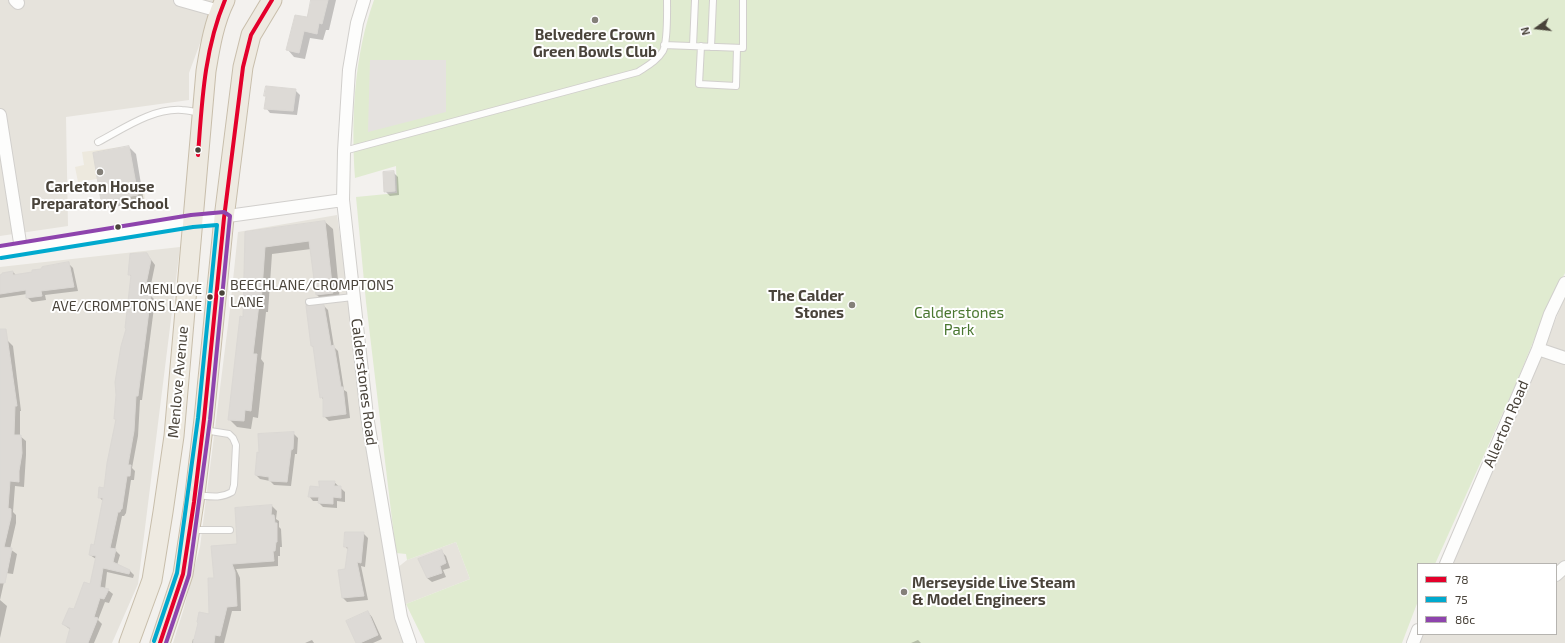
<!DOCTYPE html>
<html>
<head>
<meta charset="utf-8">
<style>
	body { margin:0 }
	#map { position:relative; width:1565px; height:643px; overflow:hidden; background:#f3f1ee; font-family:"Exo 2",sans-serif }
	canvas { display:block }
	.legend { position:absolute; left:1417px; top:563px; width:140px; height:72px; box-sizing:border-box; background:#fff; border:1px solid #b6b4b0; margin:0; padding:5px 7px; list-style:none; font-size:12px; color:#49433a }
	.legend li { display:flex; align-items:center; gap:8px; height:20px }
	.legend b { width:20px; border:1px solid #b6b4b0 }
	.north { position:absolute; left:1517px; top:8px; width:40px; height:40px; -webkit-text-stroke:3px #fff; paint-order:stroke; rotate:255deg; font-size:11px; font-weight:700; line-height:16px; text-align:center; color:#49433a }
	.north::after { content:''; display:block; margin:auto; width:14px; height:18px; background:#49433a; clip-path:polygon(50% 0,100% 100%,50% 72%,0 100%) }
</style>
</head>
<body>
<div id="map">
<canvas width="1565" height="643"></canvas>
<ul class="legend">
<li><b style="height:5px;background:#e4002b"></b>78</li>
<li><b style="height:5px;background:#00a9ce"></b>75</li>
<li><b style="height:5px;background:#8e44ad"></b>86c</li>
</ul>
<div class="north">N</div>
</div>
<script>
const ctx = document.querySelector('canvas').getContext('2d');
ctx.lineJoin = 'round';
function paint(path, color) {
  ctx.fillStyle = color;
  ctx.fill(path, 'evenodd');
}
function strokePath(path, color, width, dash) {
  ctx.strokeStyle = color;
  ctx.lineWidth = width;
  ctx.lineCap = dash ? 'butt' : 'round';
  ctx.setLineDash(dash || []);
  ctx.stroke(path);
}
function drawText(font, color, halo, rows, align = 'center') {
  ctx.font = font + ' "Exo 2",sans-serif';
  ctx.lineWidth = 4;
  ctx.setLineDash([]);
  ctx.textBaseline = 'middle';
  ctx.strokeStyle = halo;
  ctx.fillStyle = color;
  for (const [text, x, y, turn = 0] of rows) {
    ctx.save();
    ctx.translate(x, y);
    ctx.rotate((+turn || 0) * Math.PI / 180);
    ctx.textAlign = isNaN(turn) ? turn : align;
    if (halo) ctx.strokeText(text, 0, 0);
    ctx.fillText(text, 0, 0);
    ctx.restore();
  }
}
const residential = new Path2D(`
	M 0,0 L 216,0 L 189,73 L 189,100 L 66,117 L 68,226 L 0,236 Z
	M 337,215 L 383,539 L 399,632 L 403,643 L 173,643 L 184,608 L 200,547 L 230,309 L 238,232 Z
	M 180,247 L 138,584 L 112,643 L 0,643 L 0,267 Z
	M 1565,297 L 1565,643 L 1419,643 L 1423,634 L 1556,634 L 1556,564 L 1453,564 Z
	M 456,542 L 470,579 L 406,604 L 397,568 L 407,560 Z`);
const education = new Path2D(`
	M 121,147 L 127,190 L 144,188 L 145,200 L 123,204 L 120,194 L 103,178 L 78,182 L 75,167 L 84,165 L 82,152 Z`);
const green = new Path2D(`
	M 374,0 L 1565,0 L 1565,273 L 1545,313 L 1515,386 L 1435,564 L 1418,564 L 1418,601 L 1402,643 L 425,643 L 406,604 L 470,579 L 456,542 L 407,560 L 406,554 L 396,553 L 366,302 L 356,197 L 397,193 L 396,166 L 355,178 C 351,118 354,56 374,0 Z`);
const parking = new Path2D(`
	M 370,60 L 446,60 L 446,112 L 368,132 Z`);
const shadow = new Path2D(`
	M 312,0 L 336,0 L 329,30 L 326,30 L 323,40 L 310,38 L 305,59 L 294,57 L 288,50 L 307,18 Z
	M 295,90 L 300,95 L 297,115 L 270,113 L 266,108 L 267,97 L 265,95 Z
	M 129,147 L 136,154 L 144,202 L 108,208 L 101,201 Z
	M 393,172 L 398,177 L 399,195 L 390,196 L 385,191 Z
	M 325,222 L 333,229 L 340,301 L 325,303 L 317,295 L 311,249 L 272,254 L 268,312 L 266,312 L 261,359 L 264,363 L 258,418 L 253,417 L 251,429 L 237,427 L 229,419 L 244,318 L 246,233 Z
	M 147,254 L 155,265 L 149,294 L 155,300 L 142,400 L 140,400 L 138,436 L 132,468 L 135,471 L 134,480 L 131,480 L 126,513 L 124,516 L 122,516 L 115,550 L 120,555 L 117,565 L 130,571 L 134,575 L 133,578 L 107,572 L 105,589 L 108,590 L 113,594 L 109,603 L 105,602 L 98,620 L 102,624 L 94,643 L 67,643 L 71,630 L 63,624 L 75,611 L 91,585 L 96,559 L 90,555 L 94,546 L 103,501 L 99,497 L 105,489 L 116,419 L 132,277 L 129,274 Z
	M 69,264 L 73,268 L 78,291 L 45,295 L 46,300 L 32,302 L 27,297 L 27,294 L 0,298 L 0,275 L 13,272 L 16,275 L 33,273 Z
	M 324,306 L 328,310 L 334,347 L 338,351 L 344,390 L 347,392 L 350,418 L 329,421 L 324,416 L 324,400 L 321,397 L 315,348 L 312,346 Z
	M 7,340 L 13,346 L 21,411 L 20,411 L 20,436 L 26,441 L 26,455 L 24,487 L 15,486 L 13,512 L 16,515 L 16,523 L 10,549 L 17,554 L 13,574 L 6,573 L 0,600 L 7,606 L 0,638 L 0,341 Z
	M 293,433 L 298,438 L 297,454 L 295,454 L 291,486 L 274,485 L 270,481 L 260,479 L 256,475 L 260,454 Z
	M 334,482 L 345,492 L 345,502 L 337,501 L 337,508 L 323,507 L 319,503 L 319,501 L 313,501 L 309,496 L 320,488 Z
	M 272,506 L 277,511 L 276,519 L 279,521 L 279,527 L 281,529 L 282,547 L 280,547 L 280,556 L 278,556 L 278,566 L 236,569 L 240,578 L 241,611 L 232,611 L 224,643 L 192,643 L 193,639 L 195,640 L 210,616 L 215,579 L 238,545 Z
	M 363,533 L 368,538 L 365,567 L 361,566 L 368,600 L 347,602 L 343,598 L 348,550 L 345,546 Z
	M 441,551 L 446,556 L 450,568 L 443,570 L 446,577 L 432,582 L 427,578 Z
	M 368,612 L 372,617 L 382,639 L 373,643 L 357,643 Z
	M 312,640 L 314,643 L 305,643 Z
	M 918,640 L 921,643 L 911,643 Z`);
const building = new Path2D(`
	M 311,0 L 328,0 L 322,24 L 319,23 L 317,34 L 304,31 L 299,53 L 286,50 L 295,15 L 307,17 Z
	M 266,86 L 296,89 L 293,111 L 264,109 L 266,96 L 264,96 Z
	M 129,146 L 138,195 L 101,201 L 93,153 Z
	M 394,171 L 395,191 L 384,192 L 383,172 Z
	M 325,221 L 333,293 L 316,295 L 309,241 L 265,247 L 261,304 L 259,304 L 253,354 L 257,354 L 251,411 L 245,410 L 244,421 L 228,420 L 240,316 L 243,317 L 245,232 Z
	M 147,253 L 151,260 L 144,294 L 151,295 L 138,396 L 136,396 L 134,431 L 128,465 L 131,465 L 130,476 L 127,476 L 122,509 L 121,509 L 120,512 L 118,512 L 110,548 L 116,549 L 113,562 L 130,570 L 129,574 L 103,568 L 100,587 L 109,589 L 104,599 L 100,598 L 94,617 L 98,618 L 88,643 L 66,643 L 70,628 L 62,624 L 69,608 L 74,609 L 84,582 L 90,584 L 96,556 L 89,555 L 91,544 L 94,545 L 103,498 L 98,498 L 99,487 L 104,488 L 107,463 L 116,419 L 114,419 L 116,395 L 115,382 L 121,346 L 126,329 L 125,328 L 131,275 L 128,275 L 130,254 Z
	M 69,262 L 74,287 L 41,291 L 42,296 L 26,298 L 26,290 L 0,294 L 0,275 L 2,274 L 2,273 L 13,271 L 13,275 L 32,272 L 32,270 L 41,269 L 42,267 Z
	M 324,305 L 331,346 L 334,345 L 341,387 L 343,387 L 346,414 L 323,417 L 323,397 L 320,398 L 313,346 L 311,346 L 306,306 Z
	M 0,329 L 6,329 L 17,406 L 15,406 L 14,435 L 21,435 L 22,453 L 19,471 L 19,482 L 10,481 L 8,508 L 11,509 L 11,517 L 4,547 L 12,548 L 5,583 L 0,583 Z
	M 294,432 L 293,449 L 291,450 L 287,482 L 269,481 L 269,477 L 255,475 L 257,452 L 259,453 L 258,434 Z
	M 319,481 L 335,481 L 334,486 L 341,486 L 341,498 L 333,497 L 333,504 L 318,503 L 319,497 L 308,497 L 310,486 L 319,487 Z
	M 272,505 L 271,515 L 274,515 L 275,523 L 277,523 L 277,542 L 276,542 L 275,551 L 273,551 L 274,561 L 232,564 L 235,572 L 237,606 L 227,607 L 220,636 L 215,635 L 214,643 L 193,643 L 198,623 L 197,622 L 199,612 L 209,614 L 208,578 L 214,578 L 211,546 L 237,544 L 235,508 Z
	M 345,532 L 364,532 L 361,563 L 357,562 L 364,596 L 342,598 L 338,570 L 345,569 L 348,547 L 344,547 Z
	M 442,550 L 446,563 L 440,566 L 442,573 L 427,578 L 418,559 Z
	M 368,611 L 378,635 L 360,643 L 356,643 L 346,621 Z`);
const service = new Path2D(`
	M 664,45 L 743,48 L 743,0
	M 693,46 L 695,0
	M 701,46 L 699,84 L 736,86 L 737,48
	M 711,47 L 713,0
	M 98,142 C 123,129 152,108 182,110 C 188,110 194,112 200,113
	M 344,151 L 638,72 C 647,66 657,61 663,51 C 668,41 667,12 667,0
	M 309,302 L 353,297
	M 196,495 C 209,496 220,499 232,492 L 234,485 L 236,445 L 233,438 L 229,434 L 204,430
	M 191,530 L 230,530`);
const minor = new Path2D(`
	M 15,0 L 18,3
	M 180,0 L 219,11
	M 364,0 L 357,23 L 349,70 L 344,151 L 343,200 L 367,416 L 401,617 L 410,643
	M 0,115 L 21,249
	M 0,252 L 192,221 L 343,200
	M 1538,349 L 1565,358
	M 1446,564 L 1538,349 L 1550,314 L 1565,283
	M 1556,575 L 1565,567
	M 1413,643 L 1418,630`);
const trunk = new Path2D(`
	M 129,643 L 152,580 L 163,512 L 174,436 L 206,71 C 210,47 214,22 225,0
	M 160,643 L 183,574 L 194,502 L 204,419 L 224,218 L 243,67 L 251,35 L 272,0`);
const bus1 = new Path2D(`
	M 198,155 C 202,102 204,50 225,0
	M 160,643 L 183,574 L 194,502 L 204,419 L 224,218 L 243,67 L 251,35 L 272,0`);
const bus2 = new Path2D(`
	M 1,258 L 193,227 L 217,225 L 198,418 L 177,573 L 154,641`);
const bus3 = new Path2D(`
	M 0,246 L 191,215 L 224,212 L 230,216 L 210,420 L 189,575 L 166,643`);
const markers = [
	[595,20,4,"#848079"],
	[198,150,3.5,"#49433a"],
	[100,172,4,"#848079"],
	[118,227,3.5,"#49433a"],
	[222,293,3.5,"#49433a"],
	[210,297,3.5,"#49433a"],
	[852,305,4,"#848079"],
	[904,592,4,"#848079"]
];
const busNames = [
	["BEECHLANE/CROMPTONS",230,285],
	["LANE",230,302],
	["MENLOVE",202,289,"right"],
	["AVE/CROMPTONS LANE",202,306,"right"]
];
const poiNames = [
	["Belvedere Crown",595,35],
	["Green Bowls Club",595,52],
	["Carleton House",100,187],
	["Preparatory School",100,204],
	["The Calder",844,296,"right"],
	["Stones",844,313,"right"],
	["Merseyside Live Steam",912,583,"left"],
	["& Model Engineers",912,600,"left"]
];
const parkNames = [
	["Calderstones",959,313],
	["Park",959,330]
];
const streetNames = [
	["Menlove Avenue",178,382,-85],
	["Calderstones Road",364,382,83],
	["Allerton Road",1506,424,-67]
];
paint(residential, '#e6e3dc');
paint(education, '#ede9de');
paint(green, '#e0ebd0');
paint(parking, '#e5e2df');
paint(shadow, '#0003');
paint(building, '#dddad6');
strokePath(building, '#dbd8d4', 1);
strokePath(service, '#d1cfcc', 8);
strokePath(minor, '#d1cfcc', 14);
strokePath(trunk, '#c8beab', 21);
strokePath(service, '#fdfdfc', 6);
strokePath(minor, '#fdfdfc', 12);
strokePath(trunk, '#eeeae1', 19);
strokePath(bus1, '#e4002b', 4);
strokePath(bus2, '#00a9ce', 4);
strokePath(bus3, '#8e44ad', 4);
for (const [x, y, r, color] of markers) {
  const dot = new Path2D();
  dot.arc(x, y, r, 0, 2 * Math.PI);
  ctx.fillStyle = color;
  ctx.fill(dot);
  strokePath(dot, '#fff', 1.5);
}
drawText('14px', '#49433a', '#fff', busNames, 'left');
drawText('bold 15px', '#49433a', '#fff', poiNames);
drawText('15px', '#4a7730', '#fff', parkNames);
drawText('15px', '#49433a', '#fff', streetNames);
</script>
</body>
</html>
